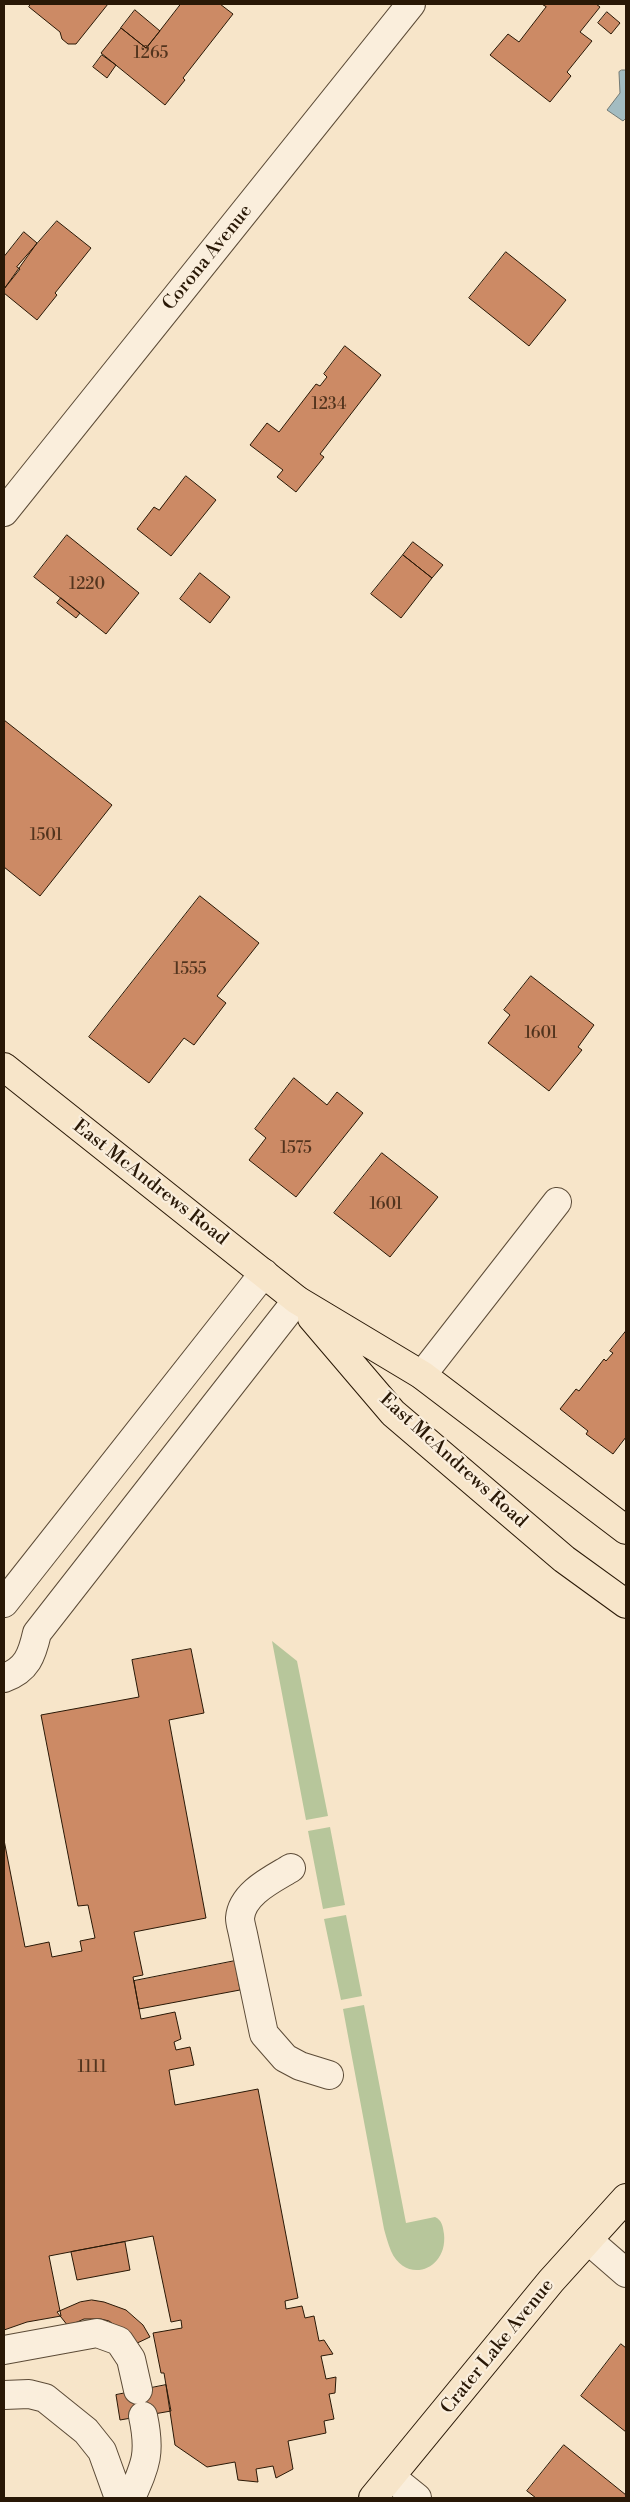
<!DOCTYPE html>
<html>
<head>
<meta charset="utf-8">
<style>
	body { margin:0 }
	#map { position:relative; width:630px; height:2502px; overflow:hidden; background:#f7e5c9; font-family:"Libre Bodoni",serif }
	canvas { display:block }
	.frame { position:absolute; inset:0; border:5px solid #291806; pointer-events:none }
</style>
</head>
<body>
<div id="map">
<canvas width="630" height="2502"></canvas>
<div class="frame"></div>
</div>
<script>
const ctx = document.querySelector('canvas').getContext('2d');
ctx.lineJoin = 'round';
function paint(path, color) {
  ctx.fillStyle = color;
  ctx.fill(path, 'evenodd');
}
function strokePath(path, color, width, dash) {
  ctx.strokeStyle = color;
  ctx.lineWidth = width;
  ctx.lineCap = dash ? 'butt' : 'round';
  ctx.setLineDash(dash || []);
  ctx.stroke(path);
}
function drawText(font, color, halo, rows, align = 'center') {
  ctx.font = font + ' "Libre Bodoni",serif';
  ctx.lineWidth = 4.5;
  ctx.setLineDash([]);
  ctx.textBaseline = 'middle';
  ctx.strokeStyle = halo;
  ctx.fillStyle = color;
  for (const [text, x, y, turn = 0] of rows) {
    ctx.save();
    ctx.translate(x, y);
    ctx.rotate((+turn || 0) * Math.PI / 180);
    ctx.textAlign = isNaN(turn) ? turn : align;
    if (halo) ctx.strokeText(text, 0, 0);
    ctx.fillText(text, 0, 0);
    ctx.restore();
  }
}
const green = new Path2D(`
	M 272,1641 L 297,1661 L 328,1816 L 306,1820 Z
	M 330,1827 L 345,1905 L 323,1909 L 308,1831 Z
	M 346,1915 L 362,1996 L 341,2000 L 324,1919 Z
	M 364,2005 L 406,2223 L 435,2217 C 442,2220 443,2227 444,2234 C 448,2270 406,2285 391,2251 C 388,2244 386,2236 384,2229 L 343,2009 Z`);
const water = new Path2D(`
	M 622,70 L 626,70 L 626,118 L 623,121 L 607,110 L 620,93 L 619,72 Z`);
const building = new Path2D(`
	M 31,4 L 108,4 L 76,44 L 68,44 L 62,39 L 60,32 L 29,7 Z
	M 181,4 L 220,4 L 233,14 L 183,78 L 185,80 L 165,105 L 101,53 L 121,28 L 146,48 Z
	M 542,4 L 596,4 L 600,7 L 580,32 L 592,41 L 567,72 L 571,76 L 550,102 L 490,55 L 508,34 L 519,42 L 546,7 Z
	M 135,10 L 160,31 L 146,48 L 121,28 Z
	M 607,12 L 620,23 L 611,34 L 598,23 Z
	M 102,55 L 116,65 L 107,78 L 93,67 Z
	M 57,221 L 91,248 L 55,293 L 57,295 L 37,320 L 4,293 L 4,289 L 20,269 L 17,267 Z
	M 24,232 L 37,243 L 4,289 L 4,257 Z
	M 506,252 L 566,300 L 529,346 L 469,298 Z
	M 345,346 L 381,375 L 320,454 L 324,457 L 296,492 L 277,477 L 283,470 L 250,445 L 267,423 L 279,432 L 316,384 L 320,386 L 327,377 L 324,374 Z
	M 186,476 L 216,500 L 171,556 L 137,529 L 154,507 L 159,510 Z
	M 67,535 L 139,593 L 106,634 L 34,577 Z
	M 413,542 L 443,565 L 432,578 L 403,555 Z
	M 403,555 L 432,578 L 401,618 L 371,594 Z
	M 200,573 L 230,597 L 210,623 L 180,599 Z
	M 61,598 L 80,613 L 76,618 L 57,603 Z
	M 4,720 L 112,805 L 40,896 L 4,867 Z
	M 200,896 L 259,943 L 217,996 L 226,1003 L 194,1045 L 184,1038 L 149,1083 L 89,1037 Z
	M 531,976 L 594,1025 L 578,1047 L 582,1050 L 549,1091 L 488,1043 L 510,1015 L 504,1010 Z
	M 294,1078 L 327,1105 L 337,1092 L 363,1113 L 296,1197 L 249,1160 L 266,1138 L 255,1129 Z
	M 382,1153 L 438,1197 L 390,1257 L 334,1213 Z
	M 626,1331 L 626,1437 L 613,1454 L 586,1434 L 588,1431 L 560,1409 L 576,1389 L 579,1391 L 604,1359 L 606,1361 L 613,1353 L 610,1351 Z
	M 191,1649 L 204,1713 L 169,1720 L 206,1918 L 134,1932 L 143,1975 L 133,1977 L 141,2019 L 175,2012 L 181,2039 L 174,2042 L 176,2050 L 190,2047 L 194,2065 L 169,2070 L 175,2105 L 258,2089 L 298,2298 L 285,2301 L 286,2309 L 302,2306 L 305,2318 L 314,2316 L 319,2341 L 324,2340 L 333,2354 L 321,2356 L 326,2379 L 336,2377 L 335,2393 L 329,2394 L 334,2419 L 324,2421 L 326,2433 L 288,2441 L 293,2469 L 276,2478 L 273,2466 L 256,2469 L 258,2482 L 238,2480 L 235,2462 L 207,2467 L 175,2445 L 166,2385 L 164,2373 L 161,2373 L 153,2333 L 182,2328 L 181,2320 L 171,2322 L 153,2236 L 49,2256 L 61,2316 L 27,2322 L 4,2330 L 4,1840 L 25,1947 L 49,1942 L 52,1957 L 82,1951 L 80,1941 L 95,1938 L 88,1905 L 78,1906 L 41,1715 L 139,1697 L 132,1660 Z
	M 235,1961 L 240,1990 L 139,2009 L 134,1981 Z
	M 125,2242 L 130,2270 L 77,2280 L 71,2252 Z
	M 92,2300 L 104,2302 L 126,2310 L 143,2325 L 150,2337 L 133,2345 L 123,2331 L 109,2321 L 101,2319 L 84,2319 L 68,2326 L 57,2312 L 80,2302 Z
	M 621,2344 L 626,2348 L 626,2432 L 581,2396 Z
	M 166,2385 L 171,2411 L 120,2420 L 116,2395 Z
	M 564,2445 L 626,2495 L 626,2498 L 536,2498 L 527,2491 Z`);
const minor = new Path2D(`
	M 4,512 L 411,4
	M 422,1375 L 557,1202
	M 4,1603 L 264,1273
	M 4,1678 C 27,1670 32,1655 37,1633 L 297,1300
	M 291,1868 C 273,1879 242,1893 240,1918 C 240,1923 242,1929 243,1934 L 264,2034 L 285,2058 L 300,2066 L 329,2075
	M 588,2240 L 626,2273
	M 4,2350 L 97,2333 L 119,2341 L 131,2359 L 138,2390
	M 4,2395 L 29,2394 L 45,2398 L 86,2431 L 102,2451 L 119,2498
	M 391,2477 L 417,2498
	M 131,2498 C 146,2464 151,2453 143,2416`);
const major = new Path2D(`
	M 4,1067 L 297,1300 L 422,1375 L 626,1530
	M 312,1318 L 393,1413 L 564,1559 L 626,1604
	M 373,2498 L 551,2281 L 626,2198`);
const numberNames = [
	["1265",151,54],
	["1234",329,405],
	["1220",87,585],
	["1501",46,836],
	["1555",190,970],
	["1601",541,1034],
	["1575",296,1149],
	["1601",386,1205],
	["1111",92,2068]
];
const streetNames = [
	["Corona Avenue",208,258,-51],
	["East McAndrews Road",150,1183,38],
	["East McAndrews Road",453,1461,42],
	["Crater Lake Avenue",498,2347,-51]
];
paint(green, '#b7c69b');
paint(water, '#a3bcc1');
strokePath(water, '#727a76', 1);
paint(building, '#cc8a65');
strokePath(building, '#291806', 1);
strokePath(minor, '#5c4b37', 30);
strokePath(major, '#291806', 30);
strokePath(minor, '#faeedc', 28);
strokePath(major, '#f7e5c9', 28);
drawText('16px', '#52341e', null, numberNames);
drawText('19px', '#291806', '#faeedc', streetNames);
</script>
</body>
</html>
